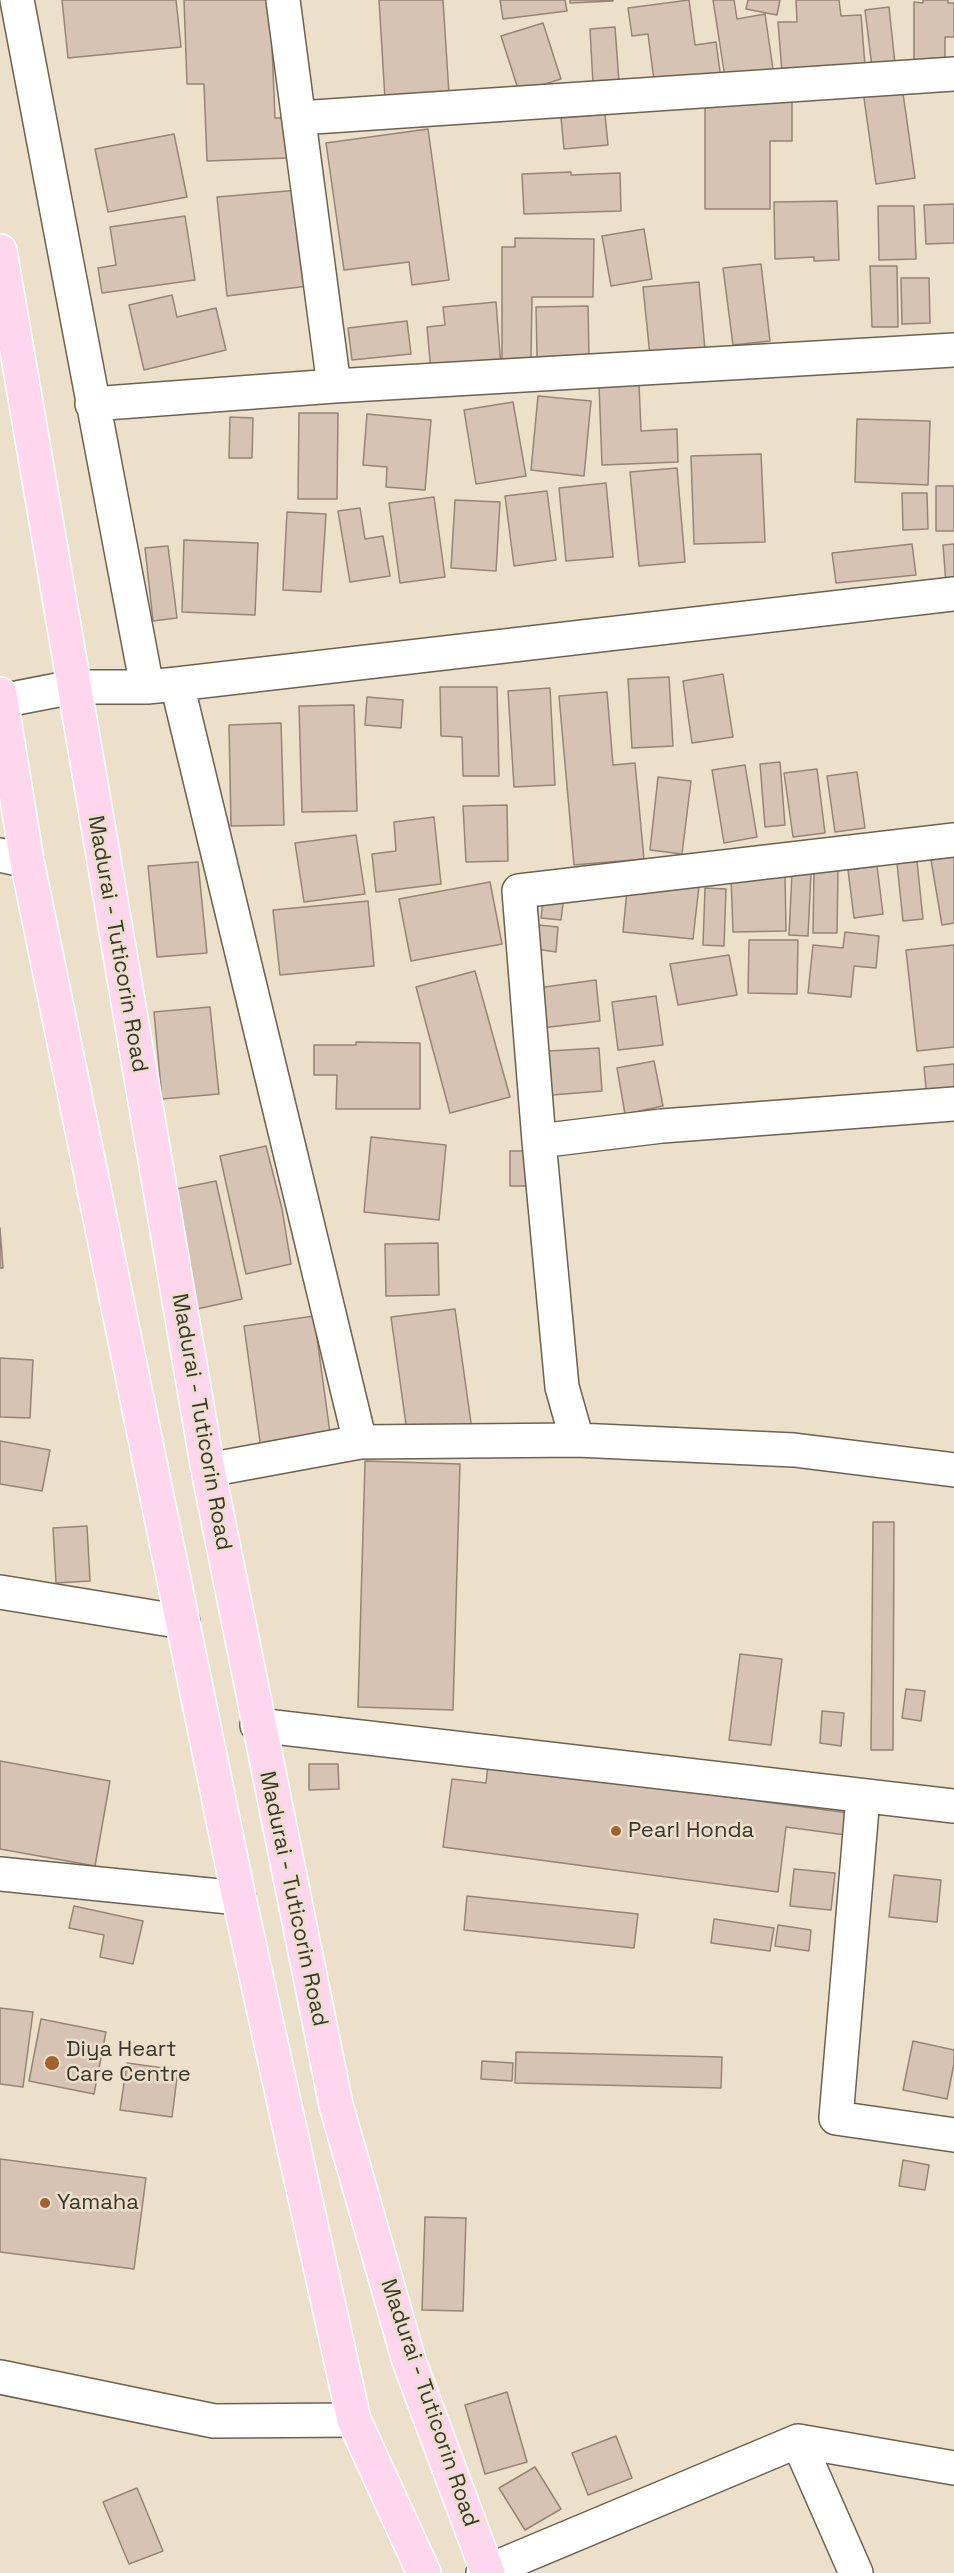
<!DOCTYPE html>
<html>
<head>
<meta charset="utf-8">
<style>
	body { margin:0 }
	canvas { display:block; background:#ece0cb }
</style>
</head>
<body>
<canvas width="954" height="2573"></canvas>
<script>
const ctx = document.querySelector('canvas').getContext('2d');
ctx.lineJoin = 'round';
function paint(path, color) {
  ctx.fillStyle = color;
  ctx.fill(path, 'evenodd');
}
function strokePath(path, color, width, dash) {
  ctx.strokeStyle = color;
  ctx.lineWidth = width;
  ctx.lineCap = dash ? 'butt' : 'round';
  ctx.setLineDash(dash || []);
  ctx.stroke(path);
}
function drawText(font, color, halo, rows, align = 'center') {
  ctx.font = font + ' "Space Grotesk",sans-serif';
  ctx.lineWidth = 5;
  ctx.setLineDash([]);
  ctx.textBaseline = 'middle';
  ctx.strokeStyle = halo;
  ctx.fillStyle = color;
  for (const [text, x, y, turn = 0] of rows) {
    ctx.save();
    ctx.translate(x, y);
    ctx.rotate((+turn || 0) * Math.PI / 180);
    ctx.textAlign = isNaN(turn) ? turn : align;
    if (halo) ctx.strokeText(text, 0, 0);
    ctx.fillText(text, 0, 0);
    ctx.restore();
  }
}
const building = new Path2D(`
	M 62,0 L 176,0 L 181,47 L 68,58 Z
	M 184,0 L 270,0 L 275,118 L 285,118 L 287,158 L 207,161 L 204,84 L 187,84 Z
	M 379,0 L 443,0 L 449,94 L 385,99 Z
	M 500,0 L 565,0 L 567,11 L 503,19 Z
	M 570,0 L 613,0 L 613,1 L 570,3 Z
	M 689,0 L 695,45 L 716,42 L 721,79 L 655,88 L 648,34 L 632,36 L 628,8 Z
	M 713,0 L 734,0 L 737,19 L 765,14 L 774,76 L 726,84 Z
	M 748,0 L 780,0 L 777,15 L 746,9 Z
	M 796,0 L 839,0 L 841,16 L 861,15 L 865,66 L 782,72 L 778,22 L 797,22 Z
	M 923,0 L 948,0 L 948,3 L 954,3 L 954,37 L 945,37 L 945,64 L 914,64 L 914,2 L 923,3 Z
	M 889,7 L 895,64 L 872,67 L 865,10 Z
	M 543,23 L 561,79 L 519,92 L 501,36 Z
	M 615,27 L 619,82 L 593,84 L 590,29 Z
	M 901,79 L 915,178 L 876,184 L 862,84 Z
	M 705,99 L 792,99 L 792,141 L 770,141 L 770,209 L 705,209 Z
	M 605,114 L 608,145 L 564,149 L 561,118 Z
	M 428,129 L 449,280 L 412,285 L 409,262 L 344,270 L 326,143 Z
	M 174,134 L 187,197 L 108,212 L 95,149 Z
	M 571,172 L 571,175 L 620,173 L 621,211 L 524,214 L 522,174 Z
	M 299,190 L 308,286 L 227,296 L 217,197 Z
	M 837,201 L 839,260 L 814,261 L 814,257 L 775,259 L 774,202 Z
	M 954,204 L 954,243 L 926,244 L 924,205 Z
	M 878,206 L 914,206 L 916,259 L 879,260 Z
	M 185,216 L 195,280 L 102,293 L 98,268 L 116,265 L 110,227 Z
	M 644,229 L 652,279 L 611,286 L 602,236 Z
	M 515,238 L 594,239 L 593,297 L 532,297 L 531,358 L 502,359 L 502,247 L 515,247 Z
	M 761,264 L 770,341 L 733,345 L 723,268 Z
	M 870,266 L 897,266 L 898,327 L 872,327 Z
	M 901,278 L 929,278 L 930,323 L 902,324 Z
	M 699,282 L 705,350 L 650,356 L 643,287 Z
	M 172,295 L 177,317 L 216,308 L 226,350 L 144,370 L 129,305 Z
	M 496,302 L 501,367 L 431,372 L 427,327 L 445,325 L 443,307 Z
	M 588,306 L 589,357 L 537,358 L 536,307 Z
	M 407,321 L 411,354 L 352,360 L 348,328 Z
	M 639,384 L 641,431 L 677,429 L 678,462 L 602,465 L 599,385 Z
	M 538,396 L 591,401 L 584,476 L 531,470 Z
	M 513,402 L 526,476 L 476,484 L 464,410 Z
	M 299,413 L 338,413 L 337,499 L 298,499 Z
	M 367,414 L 431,420 L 425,490 L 386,487 L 387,467 L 363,465 Z
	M 230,417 L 253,418 L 252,458 L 229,458 Z
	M 857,419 L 930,421 L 928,485 L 855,482 Z
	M 761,454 L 765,542 L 694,544 L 691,456 Z
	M 677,468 L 685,562 L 639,566 L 630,472 Z
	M 606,483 L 613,557 L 566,561 L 559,488 Z
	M 936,486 L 954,486 L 954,531 L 936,531 Z
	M 547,491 L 556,560 L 514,566 L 505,496 Z
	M 902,493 L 927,493 L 928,529 L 903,530 Z
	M 434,497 L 445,577 L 400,583 L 389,503 Z
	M 455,500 L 500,502 L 496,571 L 451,568 Z
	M 360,508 L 365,539 L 383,536 L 390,576 L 350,582 L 338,511 Z
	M 287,512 L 326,514 L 321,592 L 283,590 Z
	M 184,540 L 258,543 L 255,615 L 182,612 Z
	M 912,544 L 916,575 L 836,583 L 832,553 Z
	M 954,544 L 954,584 L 946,584 L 943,545 Z
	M 168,546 L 177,618 L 153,621 L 145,548 Z
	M 723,674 L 733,737 L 692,743 L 683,681 Z
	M 669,677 L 673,746 L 632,748 L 628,679 Z
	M 440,687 L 497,687 L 499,776 L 463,776 L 462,737 L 441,736 Z
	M 550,688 L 555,785 L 514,787 L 508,691 Z
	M 607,692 L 613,765 L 635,763 L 644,859 L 574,865 L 559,696 Z
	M 367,697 L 403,700 L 401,728 L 365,725 Z
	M 354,705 L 357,811 L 302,812 L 299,706 Z
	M 281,723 L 284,825 L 231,826 L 229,725 Z
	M 780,762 L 785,825 L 765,827 L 760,764 Z
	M 745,765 L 757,837 L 724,843 L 712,770 Z
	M 817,769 L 825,833 L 793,837 L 784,773 Z
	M 857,772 L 865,828 L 835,832 L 827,776 Z
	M 658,777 L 691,781 L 682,854 L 650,850 Z
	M 507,805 L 508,861 L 466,862 L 463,806 Z
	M 434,817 L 441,884 L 376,892 L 372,854 L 396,851 L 394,822 Z
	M 356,835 L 365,894 L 304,902 L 295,843 Z
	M 916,852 L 923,919 L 903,921 L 896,854 Z
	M 954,856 L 954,923 L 942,925 L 931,860 Z
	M 198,862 L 207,953 L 157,957 L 148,866 Z
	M 877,866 L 883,914 L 854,918 L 848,870 Z
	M 814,869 L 838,870 L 837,933 L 813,933 Z
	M 792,873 L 811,873 L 808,936 L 789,935 Z
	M 785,874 L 786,931 L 733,932 L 731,876 Z
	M 628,879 L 699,886 L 693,939 L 623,932 Z
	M 490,882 L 502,944 L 411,961 L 399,899 Z
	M 705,888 L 726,889 L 724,946 L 703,945 Z
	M 544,893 L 564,896 L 561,920 L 541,918 Z
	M 368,901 L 374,966 L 280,975 L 273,910 Z
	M 539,925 L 558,927 L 556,952 L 536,949 Z
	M 845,932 L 879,936 L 876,968 L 854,966 L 851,997 L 808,993 L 813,945 L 843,948 Z
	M 749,940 L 798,940 L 797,994 L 748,993 Z
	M 954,945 L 954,1047 L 917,1051 L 906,950 Z
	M 729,955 L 737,995 L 678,1005 L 670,964 Z
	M 475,971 L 510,1097 L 450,1113 L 416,987 Z
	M 596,980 L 600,1021 L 542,1028 L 537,988 Z
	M 656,996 L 663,1045 L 618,1050 L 612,1002 Z
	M 210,1007 L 219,1094 L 162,1099 L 154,1012 Z
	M 356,1042 L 420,1043 L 420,1109 L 336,1109 L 337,1075 L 314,1075 L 314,1045 L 356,1045 Z
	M 599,1048 L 602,1091 L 552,1095 L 549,1051 Z
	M 654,1061 L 663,1106 L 625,1114 L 617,1068 Z
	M 954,1064 L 954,1096 L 927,1099 L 924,1067 Z
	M 371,1137 L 446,1145 L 439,1220 L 364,1212 Z
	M 266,1146 L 282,1209 L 291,1264 L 246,1274 L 220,1156 Z
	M 510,1151 L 529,1151 L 529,1186 L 510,1186 Z
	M 216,1181 L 242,1299 L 197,1309 L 171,1190 Z
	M 0,1228 L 3,1268 L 0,1268 Z
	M 438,1243 L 439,1295 L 386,1296 L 385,1244 Z
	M 455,1309 L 472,1430 L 408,1439 L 391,1317 Z
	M 314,1316 L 331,1440 L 261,1449 L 244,1326 Z
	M 0,1358 L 33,1360 L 30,1418 L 0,1417 Z
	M 0,1441 L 50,1450 L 42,1491 L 0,1484 Z
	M 365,1461 L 460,1464 L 453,1710 L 358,1707 Z
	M 873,1522 L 894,1522 L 893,1750 L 871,1750 Z
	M 87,1526 L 90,1581 L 56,1583 L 53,1528 Z
	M 740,1654 L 782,1659 L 771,1745 L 729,1740 Z
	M 906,1689 L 925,1691 L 921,1721 L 902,1718 Z
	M 822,1711 L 844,1713 L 841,1746 L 820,1743 Z
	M 0,1761 L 110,1781 L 95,1866 L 0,1849 Z
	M 309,1764 L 338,1764 L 339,1789 L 309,1790 Z
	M 488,1765 L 849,1813 L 846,1835 L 786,1827 L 778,1892 L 443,1847 L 452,1779 L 486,1783 Z
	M 794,1869 L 835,1873 L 831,1910 L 790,1906 Z
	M 894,1875 L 941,1880 L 937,1922 L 889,1917 Z
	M 467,1896 L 638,1914 L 634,1948 L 464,1930 Z
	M 74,1906 L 143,1921 L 133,1964 L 100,1957 L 104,1935 L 69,1928 Z
	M 714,1919 L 774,1928 L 770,1951 L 711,1943 Z
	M 778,1925 L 811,1930 L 809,1951 L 775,1946 Z
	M 0,2008 L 33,2012 L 23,2087 L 0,2084 Z
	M 41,2019 L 106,2032 L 94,2094 L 29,2081 Z
	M 913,2041 L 954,2050 L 954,2064 L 947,2099 L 903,2090 Z
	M 516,2052 L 722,2057 L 721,2088 L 515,2083 Z
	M 482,2061 L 513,2063 L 512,2081 L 481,2079 Z
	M 127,2063 L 178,2070 L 172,2117 L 120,2110 Z
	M 0,2159 L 146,2178 L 134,2269 L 0,2252 Z
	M 903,2160 L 929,2165 L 925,2190 L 899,2186 Z
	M 425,2217 L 466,2218 L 463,2311 L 422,2310 Z
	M 507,2392 L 527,2462 L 485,2474 L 465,2405 Z
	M 616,2436 L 632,2478 L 588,2495 L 572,2453 Z
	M 535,2467 L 561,2509 L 525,2530 L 499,2488 Z
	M 137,2488 L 163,2551 L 129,2564 L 103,2502 Z`);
const minor = new Path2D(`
	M 17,0 L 147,687
	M 283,0 L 334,386
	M 299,118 L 954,74
	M 92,404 L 334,386 L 954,350
	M 177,684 L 360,1442
	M 1,701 L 73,687 L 147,687 L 177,684 L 954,594
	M 0,855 L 27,861
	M 539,1141 L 662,1126 L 954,1104
	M 577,1440 L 562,1387 L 539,1141 L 519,891 L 954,840
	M 208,1470 L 360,1442 L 577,1440 L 794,1450 L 954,1470
	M 0,1592 L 183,1622
	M 257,1725 L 954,1806
	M 863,1796 L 836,2118 L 954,2135
	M 0,1874 L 239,1898
	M 0,2377 L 214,2421 L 354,2420
	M 798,2441 L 856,2573
	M 483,2573 L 798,2441 L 954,2468`);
const major = new Path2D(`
	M 0,251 L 208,1470 L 336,2105 L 409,2361 L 488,2573
	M 0,694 L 27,861 L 239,1898 L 354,2420 L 424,2573`);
const markers = [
	[616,1831,6,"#a3622c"],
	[52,2063,8,"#a3622c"],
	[45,2203,6,"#a3622c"]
];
const streetNames = [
	["Madurai - Tuticorin Road",117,944,80],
	["Madurai - Tuticorin Road",201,1422,80],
	["Madurai - Tuticorin Road",293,1899,78],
	["Madurai - Tuticorin Road",429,2403,71]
];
const poiNames = [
	["Pearl Honda",628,1831],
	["Diya Heart",66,2050],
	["Care Centre",66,2075],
	["Yamaha",57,2203]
];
paint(building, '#d7c3b4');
strokePath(building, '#968476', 1.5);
strokePath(minor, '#6c624f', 36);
strokePath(major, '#fff', 36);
strokePath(minor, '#fff', 33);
strokePath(major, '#fed6ee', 33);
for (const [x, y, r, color] of markers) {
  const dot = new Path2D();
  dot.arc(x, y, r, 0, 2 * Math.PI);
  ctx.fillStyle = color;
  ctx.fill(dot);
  strokePath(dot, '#ece0cb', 2);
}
drawText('22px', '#3a352d', '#ece0cb', streetNames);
drawText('22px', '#3a352d', '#ece0cb', poiNames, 'left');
</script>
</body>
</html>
